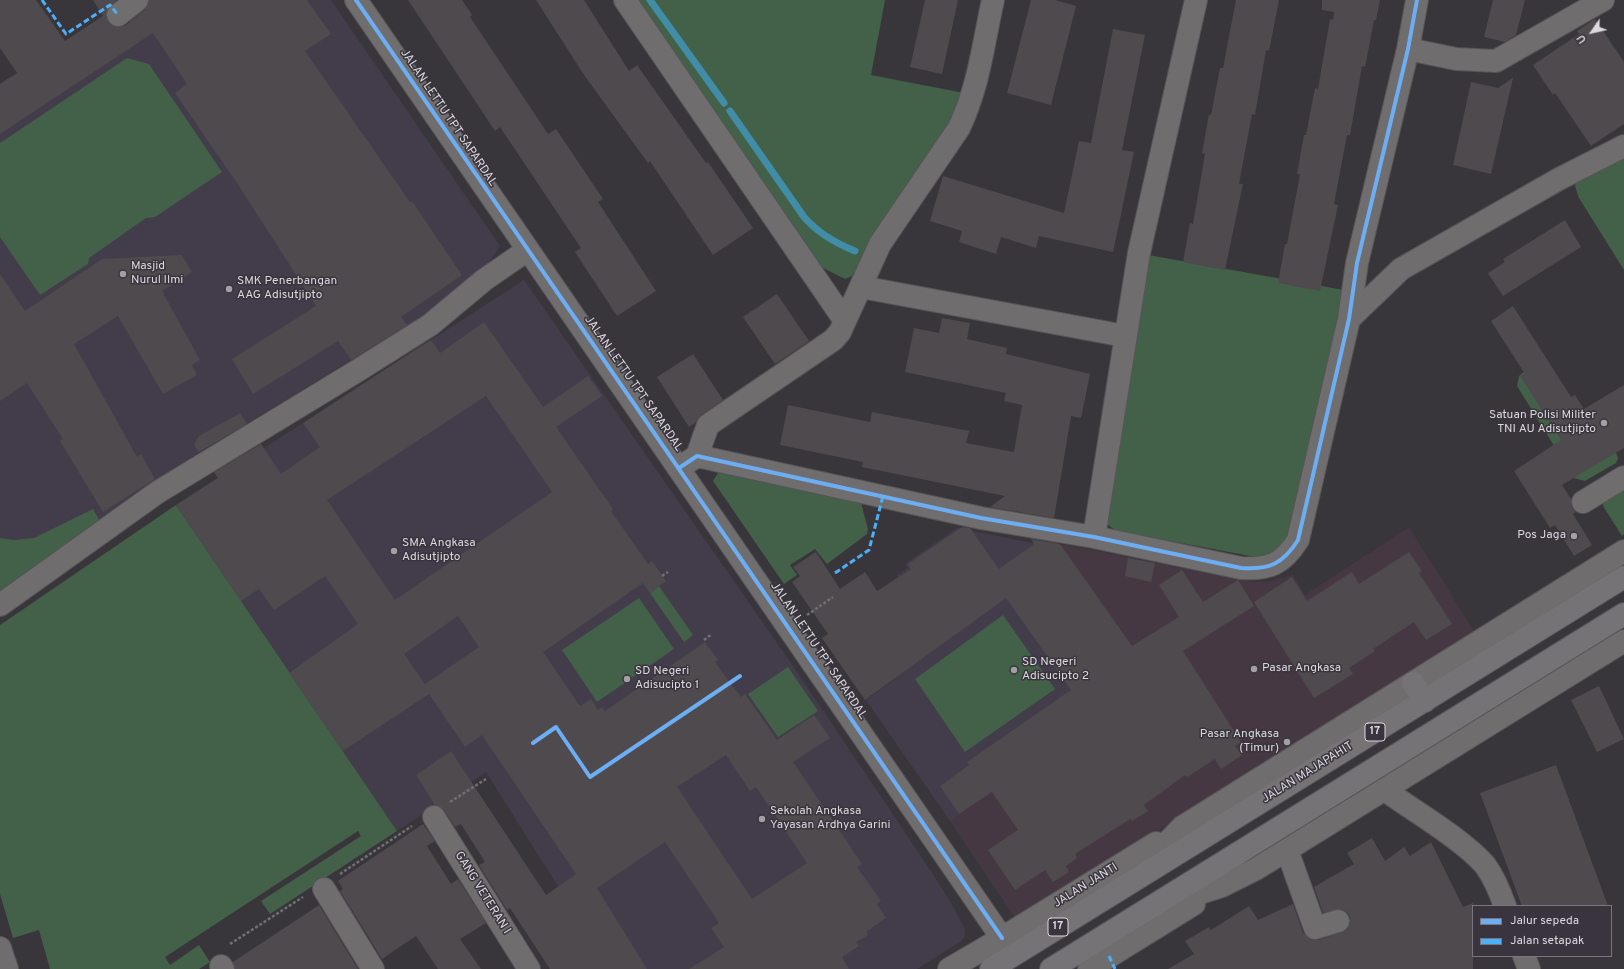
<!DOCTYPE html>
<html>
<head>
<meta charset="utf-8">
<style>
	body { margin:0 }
	#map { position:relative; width:1624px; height:969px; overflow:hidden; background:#39363b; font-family:Overpass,sans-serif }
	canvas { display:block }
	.legend { position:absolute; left:1472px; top:905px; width:140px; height:52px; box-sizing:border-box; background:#39343d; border:1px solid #7a767d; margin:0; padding:5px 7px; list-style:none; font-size:12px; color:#dbd8de }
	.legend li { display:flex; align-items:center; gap:8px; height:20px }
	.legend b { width:20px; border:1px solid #7a767d }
	.north { position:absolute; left:1572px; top:12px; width:40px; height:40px; -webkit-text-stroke:3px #39343d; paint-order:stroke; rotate:236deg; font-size:11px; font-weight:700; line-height:16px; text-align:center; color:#dbd8de }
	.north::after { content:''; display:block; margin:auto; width:14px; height:18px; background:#dbd8de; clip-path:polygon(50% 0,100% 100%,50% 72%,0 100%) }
</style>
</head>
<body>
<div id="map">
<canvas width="1624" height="969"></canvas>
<ul class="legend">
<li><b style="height:5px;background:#6dadf4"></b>Jalur sepeda</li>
<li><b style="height:5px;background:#4cb0f7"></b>Jalan setapak</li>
</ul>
<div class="north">U</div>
</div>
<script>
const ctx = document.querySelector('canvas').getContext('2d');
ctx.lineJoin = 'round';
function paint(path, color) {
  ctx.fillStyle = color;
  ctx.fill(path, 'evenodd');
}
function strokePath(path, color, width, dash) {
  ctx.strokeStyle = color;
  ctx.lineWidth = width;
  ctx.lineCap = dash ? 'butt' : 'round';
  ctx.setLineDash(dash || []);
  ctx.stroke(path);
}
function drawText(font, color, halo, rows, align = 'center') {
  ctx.font = font + ' Overpass,sans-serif';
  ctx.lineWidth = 3;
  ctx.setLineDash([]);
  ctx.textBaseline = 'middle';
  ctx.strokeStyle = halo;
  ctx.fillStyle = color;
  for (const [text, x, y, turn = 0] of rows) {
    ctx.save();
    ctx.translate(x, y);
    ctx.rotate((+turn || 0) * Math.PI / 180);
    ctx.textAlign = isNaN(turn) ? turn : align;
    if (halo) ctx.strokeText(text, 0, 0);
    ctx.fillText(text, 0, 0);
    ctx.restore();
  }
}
const commercial = new Path2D(`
	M 1409,527 L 1476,634 L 1016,919 L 950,821 L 1145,688 L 1118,627 L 1060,544 L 1253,582 L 1266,582 L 1293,575 L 1305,595 Z`);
const built = new Path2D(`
	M 154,0 L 331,0 L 500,246 L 485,268 L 432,309 L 353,363 L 351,360 L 198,453 L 107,516 L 0,564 L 0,84 L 105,15 L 127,47 L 141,38 L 129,20 Z
	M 524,280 L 791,663 L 925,862 L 950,901 L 965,929 L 965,937 L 960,942 L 917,969 L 610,969 L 486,772 L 397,831 L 176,505 Z
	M 957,528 L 1033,543 L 1060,544 L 1119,627 L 1145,688 L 950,821 L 866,700 L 899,676 L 854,610 L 899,579 L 897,575 L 908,568 L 905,564 Z`);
const green = new Path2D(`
	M 633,0 L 885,0 L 871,75 L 964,93 L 960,107 L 852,276 L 845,279 L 817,265 Z
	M 127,58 L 149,64 L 222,172 L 155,217 L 146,218 L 89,258 L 88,264 L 40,295 L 0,237 L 0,143 Z
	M 1624,155 L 1624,270 L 1579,198 L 1575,186 L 1576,181 Z
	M 1148,255 L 1344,290 L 1290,532 C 1280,547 1275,555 1256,557 L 1117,531 L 1108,525 L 1105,520 Z
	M 1524,372 L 1525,374 L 1521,376 L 1616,453 L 1618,458 L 1616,463 L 1585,481 L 1574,478 L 1517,386 L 1519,376 Z
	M 726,470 L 861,503 L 868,529 L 867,534 L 827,564 L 815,549 L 790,565 L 797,575 L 784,584 L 713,481 L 718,473 Z
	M 1624,487 L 1624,534 L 1622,536 L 1603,506 L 1604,500 Z
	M 176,505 L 397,831 L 270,914 L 261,901 L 361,836 L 358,831 L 165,957 L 170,965 L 199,945 L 210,962 L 199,969 L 50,969 L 39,930 L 13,938 L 0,894 L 0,625 Z
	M 93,509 L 101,523 L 0,591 L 0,538 L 14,540 L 34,538 Z
	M 659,586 L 693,635 L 684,642 L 650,593 Z
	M 639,598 L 674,649 L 597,702 L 562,650 Z
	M 1003,615 L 1055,689 L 965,752 L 915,679 Z
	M 788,667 L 818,711 L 778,737 L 748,694 Z`);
const stream = new Path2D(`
	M 650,0 L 724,103
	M 730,111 L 804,217 C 818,233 835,243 855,251`);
const building = new Path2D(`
	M 0,0 L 36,0 L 65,41 L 103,16 L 93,0 L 117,0 L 107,10 L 106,16 L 108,23 L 113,26 L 119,27 L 126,25 L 145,10 L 149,0 L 307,0 L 331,34 L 305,51 L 410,202 L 412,201 L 462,275 L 401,317 L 407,325 L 351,360 L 338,341 L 253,394 L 232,359 L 316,306 L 239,186 L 175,93 L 187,84 L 153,33 L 0,134 L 0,84 L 17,73 L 0,48 Z
	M 408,0 L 462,0 L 472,15 L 470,17 L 548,134 L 556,129 L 603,199 L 598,202 L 656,291 L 617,316 L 575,252 L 581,248 L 500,127 L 495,131 Z
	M 536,0 L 584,0 L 629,71 L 637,65 L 706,163 L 708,162 L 753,228 L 713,255 L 650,161 L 648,163 L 584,75 Z
	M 925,0 L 958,0 L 942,74 L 910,67 Z
	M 1031,0 L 1055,0 L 1076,6 L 1051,105 L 1007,93 Z
	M 1236,0 L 1279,0 L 1269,51 L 1266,50 L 1255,115 L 1252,114 L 1239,184 L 1243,184 L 1225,270 L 1183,262 L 1190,223 L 1193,224 L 1205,154 L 1202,153 L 1209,114 L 1211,115 L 1220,68 L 1223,68 Z
	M 1322,0 L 1380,0 L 1376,20 L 1374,20 L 1365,67 L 1362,66 L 1350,135 L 1347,135 L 1334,204 L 1338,205 L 1320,291 L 1278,283 L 1285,244 L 1287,244 L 1300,174 L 1297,174 L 1304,135 L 1306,135 L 1315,88 L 1318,89 L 1330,19 L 1333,20 L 1334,12 L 1322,10 Z
	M 1493,0 L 1525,0 L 1516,35 L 1505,42 L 1484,37 Z
	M 1595,19 L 1624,62 L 1624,124 L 1591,146 L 1555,93 L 1553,95 L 1533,65 L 1579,34 L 1577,31 Z
	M 1113,29 L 1145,35 L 1122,150 L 1134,152 L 1113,252 L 1039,236 L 1036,248 L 1001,237 L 996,254 L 959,242 L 962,231 L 930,221 L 943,176 L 1064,213 L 1079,141 L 1091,143 Z
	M 1513,78 L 1491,174 L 1453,165 L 1471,82 L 1498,88 Z
	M 1565,220 L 1581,247 L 1503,296 L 1488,273 L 1505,262 L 1503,259 Z
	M 182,255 L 192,272 L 162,291 L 200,360 L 192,365 L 197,375 L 163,394 L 118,316 L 74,344 L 137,457 L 141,454 L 155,479 L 103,512 L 60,441 L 63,439 L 27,383 L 0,401 L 0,274 L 25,311 L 102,259 Z
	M 777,294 L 809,341 L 775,364 L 743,317 Z
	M 1513,306 L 1571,397 L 1575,395 L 1584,409 L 1624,385 L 1624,448 L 1562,485 L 1571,499 L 1572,508 L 1576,512 L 1573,514 L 1592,545 L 1574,556 L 1555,525 L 1550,528 L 1514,471 L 1561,440 L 1520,376 L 1525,374 L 1491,321 Z
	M 942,318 L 970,323 L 967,339 L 1007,348 L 1006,354 L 1090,374 L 1081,418 L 1071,416 L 1054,518 L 990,507 L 1005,496 L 862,467 L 863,462 L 780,445 L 788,405 L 870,422 L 872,412 L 969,431 L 966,443 L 1014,452 L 1022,405 L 1004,401 L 1006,393 L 905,372 L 914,328 L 939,333 Z
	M 484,322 L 543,407 L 588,376 L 596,387 L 602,396 L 556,427 L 613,509 L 611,511 L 648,564 L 652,561 L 666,581 L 650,593 L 643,583 L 543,652 L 580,706 L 591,699 L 598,710 L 602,707 L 605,711 L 705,642 L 718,660 L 715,662 L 725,676 L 741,697 L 745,694 L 777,740 L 814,715 L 830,738 L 793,762 L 862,864 L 857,867 L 881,901 L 877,904 L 886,918 L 866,932 L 868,935 L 856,942 L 859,946 L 842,957 L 849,969 L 689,969 L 724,947 L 711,928 L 719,923 L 665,842 L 597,888 L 647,969 L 550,969 L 510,908 L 507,910 L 479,865 L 485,862 L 461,824 L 455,827 L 444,810 L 435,805 L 416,775 L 451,751 L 546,895 L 576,874 L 482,735 L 465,747 L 429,694 L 343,751 L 289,673 L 358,624 L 325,576 L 274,610 L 259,589 L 241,601 L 176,505 L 218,478 L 214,472 L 261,444 L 281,474 L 320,447 L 303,423 L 421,346 L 431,340 L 440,353 ZM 486,396 L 552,492 L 395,600 L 327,500 ZM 458,616 L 479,647 L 425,684 L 404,654 ZM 726,755 L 750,791 L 756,787 L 807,863 L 752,899 L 677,787 Z
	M 693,354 L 723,400 L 701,415 L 695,423 L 689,427 L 657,377 Z
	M 240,413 L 247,424 L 199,452 L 194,445 L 199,436 Z
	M 962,527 L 970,528 L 999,569 L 1034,544 L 1031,539 L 1060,544 L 1132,646 L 1179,617 L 1159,585 L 1182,570 L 1203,602 L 1238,580 L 1254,606 L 1183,651 L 1241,742 L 1235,746 L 1242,755 L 1221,769 L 1215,759 L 1187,777 L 1185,775 L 1144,805 L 1148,811 L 1132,821 L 1130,819 L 1075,854 L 1077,858 L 1066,866 L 1069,872 L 1053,882 L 1045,870 L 1015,890 L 988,850 L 1018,830 L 992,792 L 959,814 L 940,786 L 969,765 L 967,762 L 1071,690 L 1006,598 L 865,700 L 822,638 L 828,634 L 792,582 L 800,576 L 793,567 L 816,552 L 840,589 L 865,572 L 877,591 L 911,569 L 908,564 Z
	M 1409,552 L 1422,571 L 1419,573 L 1452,624 L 1426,640 L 1414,622 L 1373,649 L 1375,651 L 1349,668 L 1353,674 L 1314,698 L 1254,602 L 1292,577 L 1307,601 L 1352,572 L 1359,584 Z
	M 1128,558 L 1155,563 L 1151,582 L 1125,576 Z
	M 1599,686 L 1624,739 L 1597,752 L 1571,700 Z
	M 1556,765 L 1608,906 L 1522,906 L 1480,793 Z
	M 423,824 L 435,841 L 427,846 L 451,884 L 458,879 L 486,923 L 460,939 L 481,969 L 438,969 L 416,936 L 382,959 L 340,891 L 343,889 L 338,881 Z
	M 1372,838 L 1385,861 L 1404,847 L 1410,856 L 1431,842 L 1463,907 L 1473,903 L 1473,969 L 1168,969 L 1194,954 L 1185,941 L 1209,927 L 1211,930 L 1249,906 L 1258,920 L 1293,904 L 1303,933 L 1312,940 L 1319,940 L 1347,930 L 1350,923 L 1350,917 L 1347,912 L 1340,909 L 1323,913 L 1314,887 L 1354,864 L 1347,853 Z
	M 319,905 L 358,969 L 235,969 L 233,962 Z`);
const path = new Path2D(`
	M 662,576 L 668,572
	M 807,615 L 833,597
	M 704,640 L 712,634
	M 450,802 L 486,779
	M 340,874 L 412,826
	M 230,944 L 303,897`);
const minor = new Path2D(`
	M 356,0 C 570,314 789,624 1002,938
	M 625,0 L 845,321
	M 118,15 L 137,0
	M 1408,49 L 1456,59 L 1496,61 L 1603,0
	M 861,287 L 1125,336
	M 1349,319 L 1401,269 L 1559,179 L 1624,146
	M 697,456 L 708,425 L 833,340 L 840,332 L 880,244 L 959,128 C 979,86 983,45 993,0
	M 679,468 L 697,456 L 981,518 L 1094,537 L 1241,568 C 1269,570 1283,564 1298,540 L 1349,319 L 1357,263 L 1408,49 L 1417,0
	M 1583,502 L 1624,477
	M 1094,537 L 1139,253 L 1196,0
	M 0,605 L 158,492 L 357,371 L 430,325 L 484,280 L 526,251
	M 1385,790 C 1415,812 1461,838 1485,865 C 1494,877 1500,892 1505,906
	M 434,817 L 529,969
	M 1287,850 L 1315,928 L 1338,921
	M 1135,876 L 1182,827 L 1624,551
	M 324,889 L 373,969
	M 1159,906 L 1222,886 L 1256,869 L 1624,641
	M 0,948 L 7,969
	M 1524,956 L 1529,969
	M 221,966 L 223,969
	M 949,969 L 1002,938 L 1156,843
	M 1089,969 L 1194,904`);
const highway = new Path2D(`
	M 1413,683 L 1425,701
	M 991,969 L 1624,577
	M 1051,969 L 1624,614`);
const quiet = new Path2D(`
	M 42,0 L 66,34 L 110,5 L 118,15
	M 835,573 L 869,550 L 883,496
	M 1109,956 L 1115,969`);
const cycleway = new Path2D(`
	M 356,0 C 570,314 789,624 1002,938
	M 679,468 L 697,456 L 981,518 L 1094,537 L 1241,568 C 1269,570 1283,564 1298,540 L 1349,319 L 1357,263 L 1408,49 L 1417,0
	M 533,743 L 556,727 L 590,777 L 740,676`);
const markers = [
	[123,274,4,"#a29fa5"],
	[229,289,4,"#a29fa5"],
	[1604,423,4,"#a29fa5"],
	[1574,536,4,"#a29fa5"],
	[394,551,4,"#a29fa5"],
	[1254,669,4,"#a29fa5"],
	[1014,670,4,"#a29fa5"],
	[627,679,4,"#a29fa5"],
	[1287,742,4,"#a29fa5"],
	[762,819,4,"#a29fa5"]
];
const shields = [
	[1375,732,20],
	[1058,927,20]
];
const shieldNames = [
	["17",1375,732],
	["17",1058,927]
];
const streetNames = [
	["JALAN LETTU TPT SAPARDAL",448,118,56],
	["JALAN LETTU TPT SAPARDAL",633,384,55],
	["JALAN LETTU TPT SAPARDAL",818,651,56],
	["JALAN MAJAPAHIT",1308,773,-32],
	["JALAN JANTI",1086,886,-32],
	["GANG VETERAN I",482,893,58]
];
const poiNames = [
	["Masjid",131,267],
	["Nurul Ilmi",131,281],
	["SMK Penerbangan",237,282],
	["AAG Adisutjipto",237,296],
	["Satuan Polisi Militer",1596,416,"right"],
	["TNI AU Adisutjipto",1596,430,"right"],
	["Pos Jaga",1566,536,"right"],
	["SMA Angkasa",402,544],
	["Adisutjipto",402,558],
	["SD Negeri",1022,663],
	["Adisucipto 2",1022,677],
	["Pasar Angkasa",1262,669],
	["SD Negeri",635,672],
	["Adisucipto 1",635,686],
	["Pasar Angkasa",1279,735,"right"],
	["(Timur)",1279,749,"right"],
	["Sekolah Angkasa",770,812],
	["Yayasan Ardhya Garini",770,826]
];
paint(commercial, '#463843');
paint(built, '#433c4a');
paint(green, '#436048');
strokePath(stream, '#418da8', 7);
paint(building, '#4e4a4e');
strokePath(minor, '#565458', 24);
strokePath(highway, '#565458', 24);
strokePath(path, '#716f71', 2.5, [3, 2]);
strokePath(minor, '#6f6d6d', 22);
strokePath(highway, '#757375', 22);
strokePath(quiet, '#4cb0f7', 3, [6, 3]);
strokePath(cycleway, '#6dadf4', 4);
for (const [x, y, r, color] of markers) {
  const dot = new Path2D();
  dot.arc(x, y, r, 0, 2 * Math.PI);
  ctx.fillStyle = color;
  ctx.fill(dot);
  strokePath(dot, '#39343d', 1.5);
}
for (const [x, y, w] of shields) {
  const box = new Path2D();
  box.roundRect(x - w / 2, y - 9, w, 18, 3);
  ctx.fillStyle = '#39343d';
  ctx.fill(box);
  strokePath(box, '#dbd8de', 1);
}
drawText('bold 11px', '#dbd8de', null, shieldNames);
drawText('12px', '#dbd8de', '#39343d', streetNames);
drawText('12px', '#dbd8de', '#39343d', poiNames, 'left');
</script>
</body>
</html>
